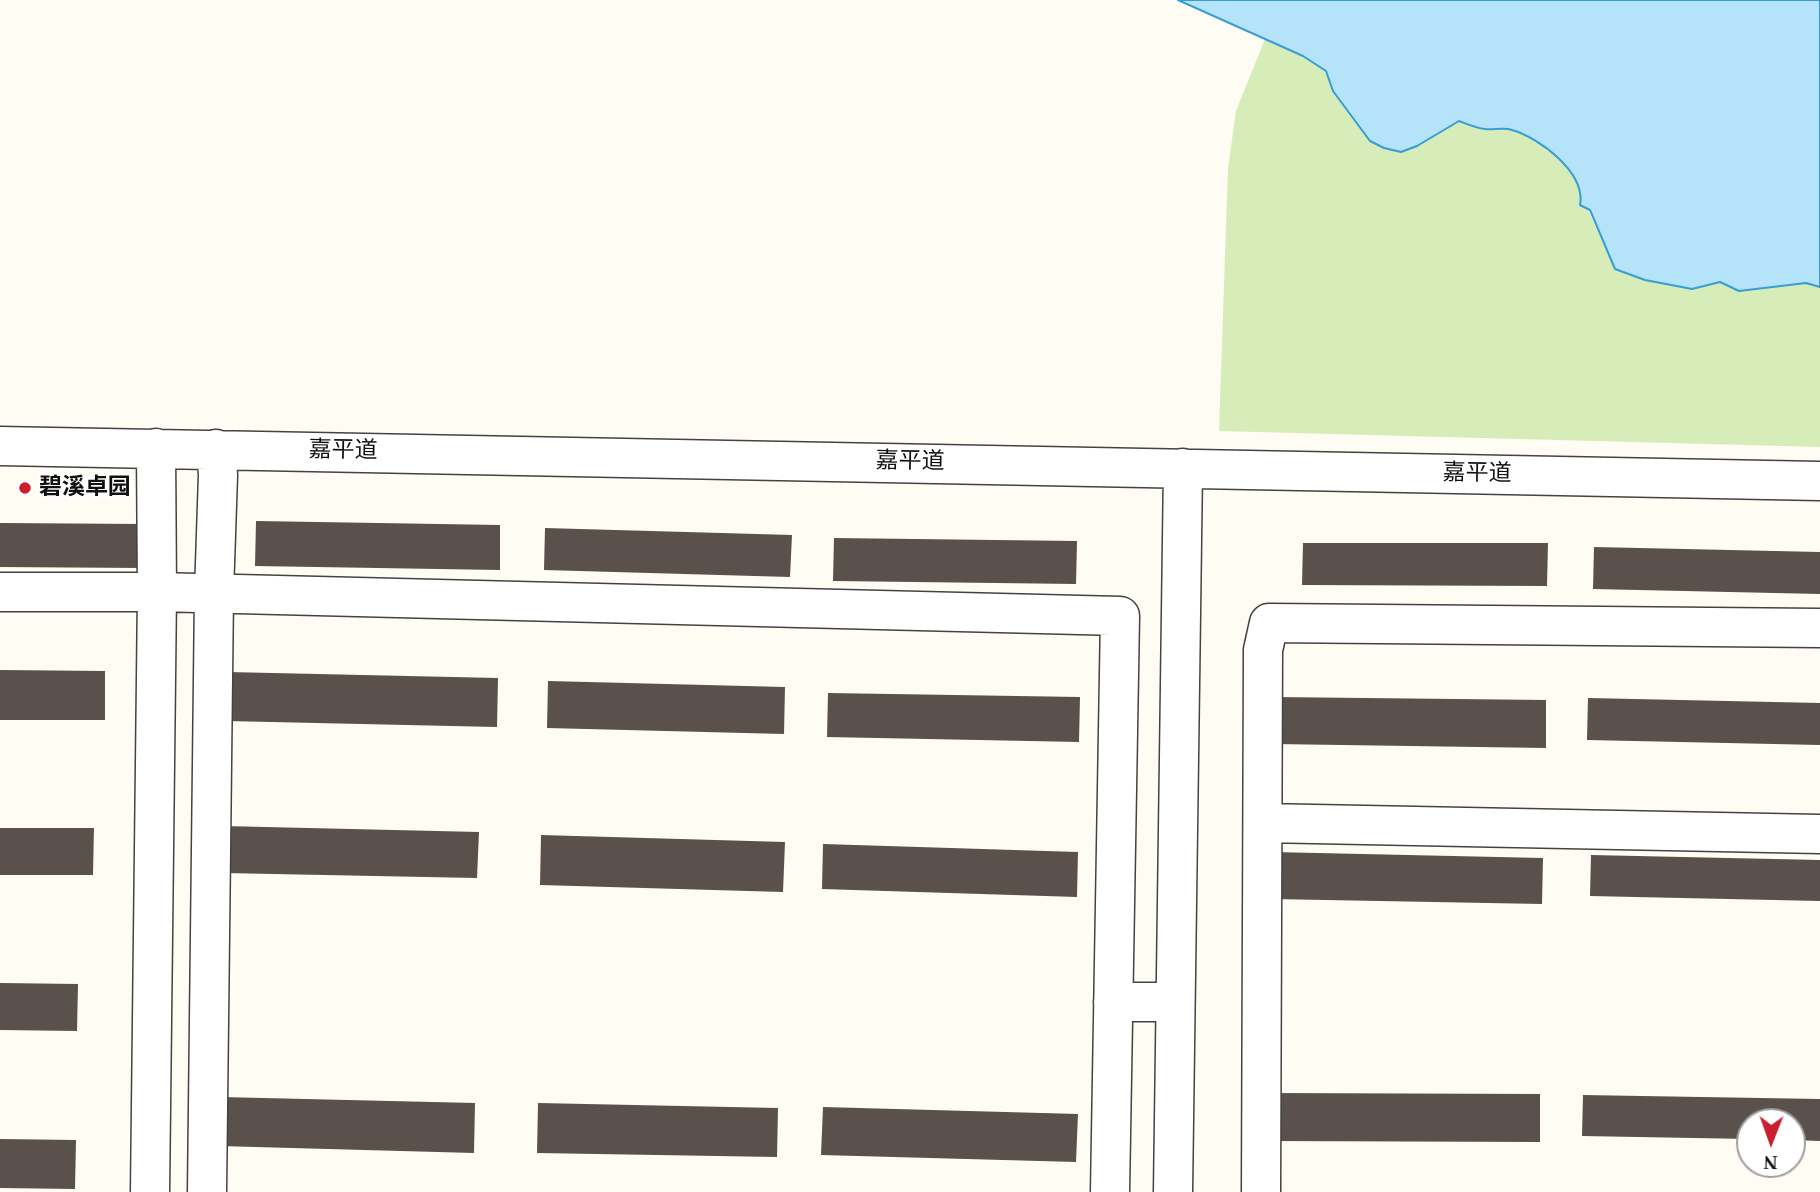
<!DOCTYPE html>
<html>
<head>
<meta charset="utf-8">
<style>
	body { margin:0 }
	#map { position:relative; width:1820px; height:1192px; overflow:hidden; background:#fffcf3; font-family:"Times New Roman",serif }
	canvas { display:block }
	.north { position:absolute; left:1736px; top:1108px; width:70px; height:70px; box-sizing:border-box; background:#fff; border:2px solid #9f9f9f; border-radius:50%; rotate:181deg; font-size:19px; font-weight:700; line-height:28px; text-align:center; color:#101010 }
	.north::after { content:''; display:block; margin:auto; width:24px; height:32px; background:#c91f2e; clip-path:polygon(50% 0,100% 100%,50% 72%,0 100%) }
</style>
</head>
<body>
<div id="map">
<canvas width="1820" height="1192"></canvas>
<div class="north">N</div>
</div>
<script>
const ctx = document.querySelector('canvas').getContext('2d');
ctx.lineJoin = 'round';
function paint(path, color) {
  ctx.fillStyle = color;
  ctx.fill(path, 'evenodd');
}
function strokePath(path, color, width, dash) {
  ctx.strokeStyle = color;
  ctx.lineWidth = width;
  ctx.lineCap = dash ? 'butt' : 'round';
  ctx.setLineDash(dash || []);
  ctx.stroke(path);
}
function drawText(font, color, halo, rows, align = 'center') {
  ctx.font = font + ' "Times New Roman","Noto Sans SC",serif';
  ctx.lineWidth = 7;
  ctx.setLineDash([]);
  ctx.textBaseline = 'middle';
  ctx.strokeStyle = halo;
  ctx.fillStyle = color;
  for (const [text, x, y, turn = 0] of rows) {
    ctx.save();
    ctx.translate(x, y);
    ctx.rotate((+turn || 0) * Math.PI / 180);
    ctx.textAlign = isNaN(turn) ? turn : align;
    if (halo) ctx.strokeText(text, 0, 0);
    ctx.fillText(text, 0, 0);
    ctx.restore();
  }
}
const green = new Path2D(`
	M 1265,39 L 1303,56 L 1326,71 L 1333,91 L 1384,148 L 1401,152 L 1417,145 L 1459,121 L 1484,129 L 1511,129 L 1539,143 L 1566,166 L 1576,178 L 1581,195 L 1615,269 L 1645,280 L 1692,289 L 1720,282 L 1739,291 L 1807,283 L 1820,287 L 1820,447 L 1219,431 L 1228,168 L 1236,111 Z`);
const water = new Path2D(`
	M 1178,0 L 1820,0 L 1820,287 L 1806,283 L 1739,291 L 1720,282 L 1692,289 L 1645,280 L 1615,269 L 1590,210 L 1580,205 C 1586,173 1540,138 1512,130 C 1504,127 1494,130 1485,129 C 1476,128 1467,124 1459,121 L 1417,146 L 1401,152 L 1384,148 L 1370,141 L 1333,91 L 1326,71 L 1303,56 Z`);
const building = new Path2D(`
	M 256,521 L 500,525 L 500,570 L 255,566 Z
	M 0,523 L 143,524 L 142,568 L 0,567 Z
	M 545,528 L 792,535 L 790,577 L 544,570 Z
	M 834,538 L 1077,541 L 1076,584 L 833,581 Z
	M 1303,543 L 1548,543 L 1547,586 L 1302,585 Z
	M 1594,547 L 1820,552 L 1820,594 L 1593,589 Z
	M 0,670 L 105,671 L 105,720 L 0,720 Z
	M 227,672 L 498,678 L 497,727 L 226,721 Z
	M 548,681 L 785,687 L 784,734 L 547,728 Z
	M 828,693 L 1080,697 L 1079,742 L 827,737 Z
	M 1274,697 L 1546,700 L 1546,748 L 1274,744 Z
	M 1588,698 L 1820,703 L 1820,745 L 1587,740 Z
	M 223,826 L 479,832 L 477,878 L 223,873 Z
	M 0,828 L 94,828 L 93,875 L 0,875 Z
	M 541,835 L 785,842 L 783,892 L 540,885 Z
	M 823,844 L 1078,852 L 1077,897 L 822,889 Z
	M 1272,852 L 1543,858 L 1542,904 L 1271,899 Z
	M 1591,855 L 1820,860 L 1820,901 L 1590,896 Z
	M 0,983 L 78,984 L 77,1031 L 0,1030 Z
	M 1269,1093 L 1540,1094 L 1540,1142 L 1269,1141 Z
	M 1583,1095 L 1820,1099 L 1820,1141 L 1792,1140 L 1792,1122 L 1750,1122 L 1750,1139 L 1582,1136 Z
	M 221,1097 L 475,1103 L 474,1153 L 219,1146 Z
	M 538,1103 L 778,1108 L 777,1157 L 537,1153 Z
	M 823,1107 L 1078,1114 L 1076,1162 L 821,1155 Z
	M 0,1139 L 76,1140 L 75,1189 L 0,1188 Z`);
const minor = new Path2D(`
	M 0,446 L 1820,481
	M 0,592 L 157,592 L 1120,616 L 1110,1192
	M 1263,823 L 1820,834
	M 1113,1002 L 1175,1002
	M 150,1192 L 157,592 L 156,448
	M 207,1192 L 214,593 L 218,475 L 216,449
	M 1173,1192 L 1183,468
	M 1261,1192 L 1263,650 L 1269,623 L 1820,628`);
const markers = [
	[25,488,7,"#c91f2e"]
];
const streetNames = [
	["嘉平道",343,451,1],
	["嘉平道",910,462,1],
	["嘉平道",1477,474,1]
];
const poiNames = [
	["碧溪卓园",39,488]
];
paint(green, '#d6edb9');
paint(water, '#b4e3fa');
strokePath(water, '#379dd5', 2);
paint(building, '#5a504c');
strokePath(minor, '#434343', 41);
strokePath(minor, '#fff', 38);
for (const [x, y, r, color] of markers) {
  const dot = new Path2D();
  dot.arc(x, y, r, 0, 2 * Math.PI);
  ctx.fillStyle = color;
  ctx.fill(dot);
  strokePath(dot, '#fff', 2.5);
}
drawText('23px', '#101010', '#fff', streetNames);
drawText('bold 23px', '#101010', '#fff', poiNames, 'left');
</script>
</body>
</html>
